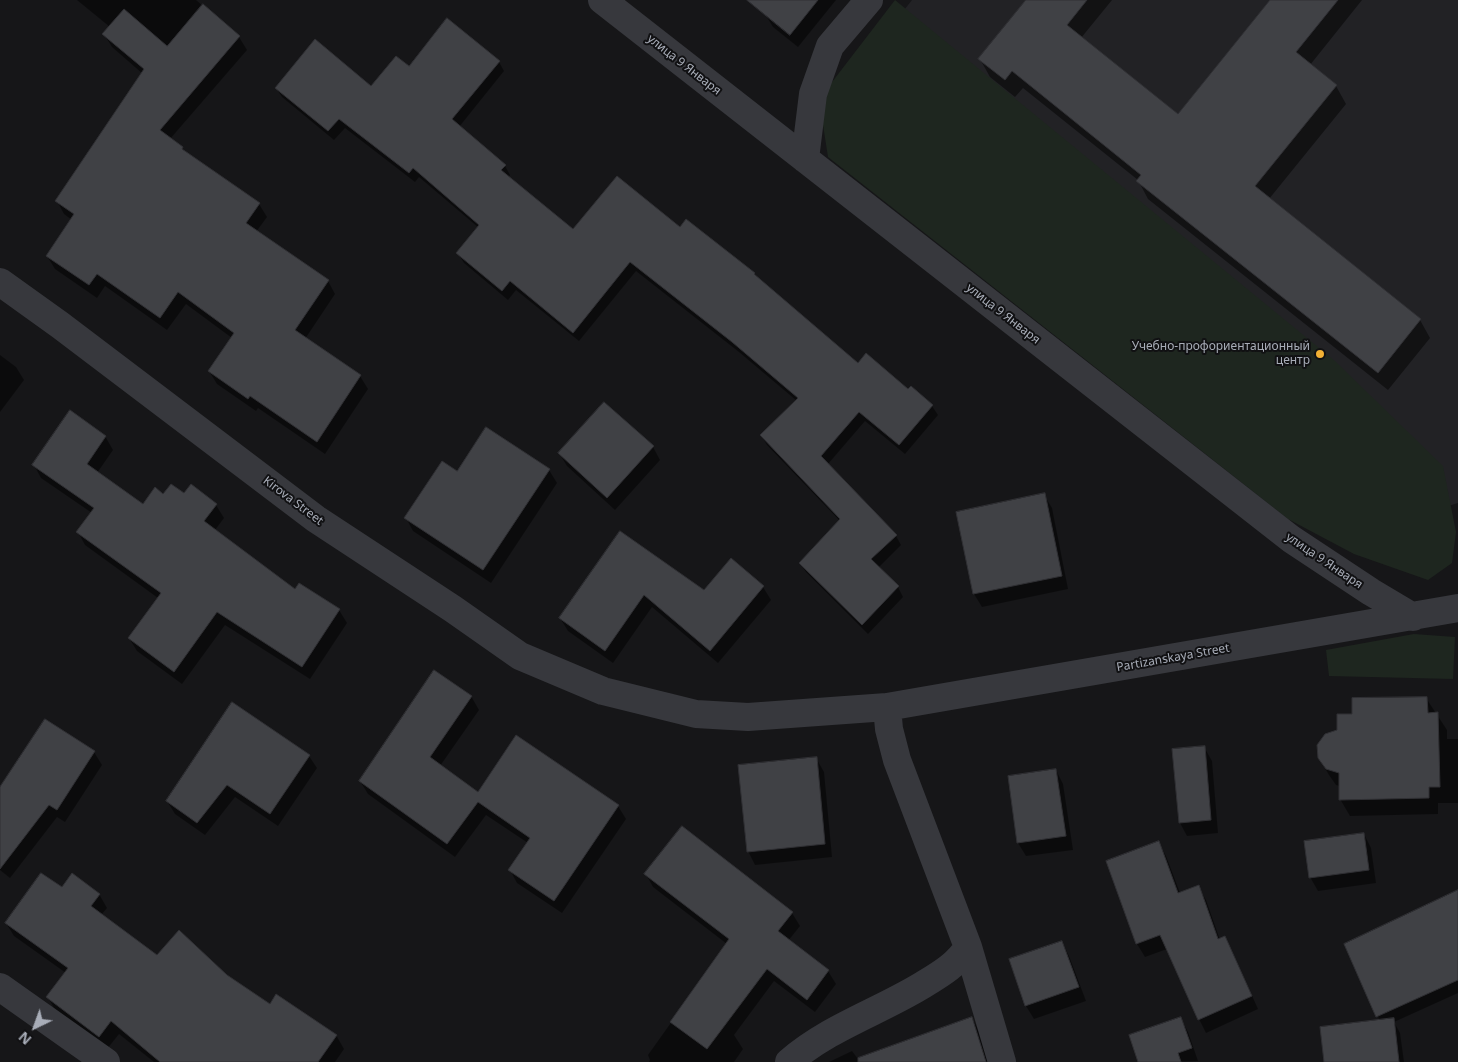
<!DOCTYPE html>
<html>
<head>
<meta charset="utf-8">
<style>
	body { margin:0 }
	#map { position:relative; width:1458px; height:1062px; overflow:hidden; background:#161618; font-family:"Noto Sans",sans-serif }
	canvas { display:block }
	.north { position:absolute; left:10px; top:1002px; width:50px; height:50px; -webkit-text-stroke:4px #111113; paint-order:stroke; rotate:222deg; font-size:14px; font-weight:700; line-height:20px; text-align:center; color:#a8adb8 }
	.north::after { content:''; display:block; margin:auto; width:18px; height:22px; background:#a8adb8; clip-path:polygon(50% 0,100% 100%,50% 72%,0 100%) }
</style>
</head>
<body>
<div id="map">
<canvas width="1458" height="1062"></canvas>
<div class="north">N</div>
</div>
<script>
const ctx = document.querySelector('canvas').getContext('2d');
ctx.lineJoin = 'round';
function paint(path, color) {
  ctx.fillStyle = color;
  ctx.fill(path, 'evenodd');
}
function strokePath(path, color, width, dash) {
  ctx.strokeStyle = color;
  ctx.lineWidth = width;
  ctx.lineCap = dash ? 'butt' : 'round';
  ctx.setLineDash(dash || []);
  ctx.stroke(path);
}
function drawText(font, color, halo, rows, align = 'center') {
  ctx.font = font + ' "Noto Sans",sans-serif';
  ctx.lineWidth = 4;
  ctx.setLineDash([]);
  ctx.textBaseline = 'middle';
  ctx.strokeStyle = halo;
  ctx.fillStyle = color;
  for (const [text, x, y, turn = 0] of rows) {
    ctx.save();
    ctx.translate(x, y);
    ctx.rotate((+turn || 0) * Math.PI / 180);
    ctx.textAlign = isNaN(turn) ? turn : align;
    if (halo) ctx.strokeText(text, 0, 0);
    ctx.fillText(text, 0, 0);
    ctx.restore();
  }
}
const built = new Path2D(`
	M 912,0 L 1458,0 L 1458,503 L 1397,522 L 842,88 Z`);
const green = new Path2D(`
	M 895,0 L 1335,361 L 1443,466 L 1456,532 L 1452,563 L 1428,580 L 1354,554 L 1288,519 L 828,157 L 819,99 Z
	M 1414,634 L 1455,637 L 1453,679 L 1329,676 L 1326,650 Z`);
const shadow = new Path2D(`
	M 77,0 L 196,0 L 239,37 L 247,50 L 170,139 L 182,147 L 185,152 L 259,204 L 267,217 L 256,232 L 328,281 L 335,294 L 305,339 L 360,376 L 368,389 L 325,454 L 258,408 L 256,411 L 217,384 L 209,371 L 232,338 L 186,304 L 167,330 L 105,286 L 97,298 L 55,269 L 47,256 L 72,220 L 64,214 L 57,201 L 143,74 L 112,47 L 104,34 L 110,27 Z
	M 776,0 L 836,0 L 798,47 L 773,27 L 765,14 Z
	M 1027,0 L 1112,0 L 1081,38 L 1178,116 L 1272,0 L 1362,0 L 1310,65 L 1336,86 L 1346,104 L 1269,199 L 1420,320 L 1430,338 L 1388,390 L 1148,199 L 1138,180 L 1023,88 L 1015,97 L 990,77 L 980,59 Z
	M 499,62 L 504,71 L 459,127 L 505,166 L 510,175 L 509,177 L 574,231 L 680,229 L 858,365 L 932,406 L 938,415 L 905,454 L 865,421 L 828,464 L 896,536 L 901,545 L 878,568 L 898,587 L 903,597 L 868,634 L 806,572 L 800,563 L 840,521 L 767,445 L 761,435 L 797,401 L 739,352 L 636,271 L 579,341 L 516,290 L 508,300 L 464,263 L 458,253 L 479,228 L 419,177 L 415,182 L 345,128 L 334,140 L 282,97 L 276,88 L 372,87 L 409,67 Z
	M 0,355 L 16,367 L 24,380 L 0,412 Z
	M 105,436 L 113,450 L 97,473 L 143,506 L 163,496 L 184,495 L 216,505 L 224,518 L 215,530 L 296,591 L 339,610 L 347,623 L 310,679 L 225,625 L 182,684 L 137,651 L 129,638 L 158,598 L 85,545 L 78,532 L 92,513 L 41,478 L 34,465 Z
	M 653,447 L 660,460 L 615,510 L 567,466 L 559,453 Z
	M 549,470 L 557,483 L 491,583 L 413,531 L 406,518 L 457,472 Z
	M 1044,495 L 1052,508 L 1068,589 L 982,607 L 974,594 L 957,513 Z
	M 620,532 L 704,591 L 731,560 L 763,587 L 771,600 L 718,663 L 652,607 L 613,663 L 568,631 L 560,618 Z
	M 471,696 L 479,710 L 440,766 L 478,794 L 516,737 L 618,806 L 626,819 L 562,913 L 517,883 L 510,870 L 528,843 L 486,815 L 455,857 L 368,794 L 360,781 Z
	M 1426,698 L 1447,730 L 1447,739 L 1458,739 L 1458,803 L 1438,803 L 1438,814 L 1350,816 L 1340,799 L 1340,786 L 1336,785 L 1329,775 L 1319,758 L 1339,731 L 1353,716 Z
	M 45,721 L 94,752 L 102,765 L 65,822 L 57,817 L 10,878 L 0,870 L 0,823 Z
	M 1204,747 L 1212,761 L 1218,833 L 1187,836 L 1180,823 Z
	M 309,756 L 317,768 L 278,826 L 235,797 L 205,835 L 175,814 L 167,801 Z
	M 816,758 L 824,772 L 832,857 L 755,865 L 748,851 Z
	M 1056,770 L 1063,784 L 1073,850 L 1026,856 L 1018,843 Z
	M 1364,834 L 1371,848 L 1376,883 L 1318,891 L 1310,877 Z
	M 1159,843 L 1166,856 L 1180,893 L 1198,887 L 1206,900 L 1220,940 L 1224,938 L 1232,951 L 1258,1009 L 1206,1033 L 1199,1019 L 1167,949 L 1145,957 L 1137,944 L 1107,862 Z
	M 646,874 L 792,913 L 800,926 L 788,941 L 828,971 L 836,984 L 815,1012 L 774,981 L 734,1035 L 743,1049 L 734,1062 L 649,1062 L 650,1060 L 648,1055 L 727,944 L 653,887 Z
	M 62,889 L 99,894 L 107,908 L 101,915 L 157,957 L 227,976 L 270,1006 L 336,1035 L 344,1049 L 335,1062 L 154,1062 L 119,1034 L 107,1049 L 55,1010 L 48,997 L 66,973 L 14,936 L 6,923 Z
	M 1458,906 L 1458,993 L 1394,1022 L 1400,1033 L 1404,1062 L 1325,1062 L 1380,1021 L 1346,944 Z
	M 1062,942 L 1069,956 L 1086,1001 L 1034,1019 L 1026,1006 L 1011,960 Z
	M 972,1018 L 979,1031 L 988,1062 L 829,1062 L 852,1051 L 858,1059 Z
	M 1181,1019 L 1188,1032 L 1198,1061 L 1140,1062 Z`);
const building = new Path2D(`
	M 747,0 L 818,0 L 790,35 Z
	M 1026,0 L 1087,0 L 1067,25 L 1178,114 L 1270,0 L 1338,0 L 1296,52 L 1337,85 L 1255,186 L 1421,319 L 1378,373 L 1136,181 L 1141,175 L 1012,71 L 1005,80 L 978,59 Z
	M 203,4 L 240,36 L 160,130 L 183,147 L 182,149 L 260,203 L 246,223 L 329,280 L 295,330 L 361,375 L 317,442 L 250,396 L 248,399 L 208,371 L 234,333 L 178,292 L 160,318 L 97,274 L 89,285 L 46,256 L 74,214 L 55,201 L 144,69 L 102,34 L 124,9 L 167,46 Z
	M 447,18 L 500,61 L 452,119 L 506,165 L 501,170 L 573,229 L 617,176 L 680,227 L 686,219 L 755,273 L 754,274 L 858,363 L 866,353 L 908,389 L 911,386 L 933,405 L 899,445 L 859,412 L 821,456 L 897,535 L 871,559 L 899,586 L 862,625 L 799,563 L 840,519 L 760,435 L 798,398 L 732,342 L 630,262 L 573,333 L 510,281 L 502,291 L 456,253 L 479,225 L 413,168 L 409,173 L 339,119 L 328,131 L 275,88 L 315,39 L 371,86 L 396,56 L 409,66 Z
	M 604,402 L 654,446 L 607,498 L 558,453 Z
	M 70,410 L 106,436 L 87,464 L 143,504 L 155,487 L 163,494 L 171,484 L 184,493 L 191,484 L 217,504 L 204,521 L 295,589 L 299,583 L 340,609 L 302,667 L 217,612 L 174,672 L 128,638 L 161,593 L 76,532 L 94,508 L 32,465 Z
	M 486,427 L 550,469 L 483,570 L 404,518 L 442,461 L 457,471 Z
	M 1045,493 L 1062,576 L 973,594 L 956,512 Z
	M 620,531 L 704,590 L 731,558 L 764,586 L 710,651 L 644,595 L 605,651 L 559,618 Z
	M 434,670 L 472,696 L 430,757 L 478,792 L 516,735 L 619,805 L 554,901 L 508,870 L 530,838 L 478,802 L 447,844 L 359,781 Z
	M 1427,697 L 1428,713 L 1438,712 L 1440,787 L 1429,787 L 1429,798 L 1339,800 L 1339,773 L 1326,769 L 1318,758 L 1317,745 L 1325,734 L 1337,730 L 1337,714 L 1352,714 L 1352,698 Z
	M 232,702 L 310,755 L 270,814 L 227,785 L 197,823 L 166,801 Z
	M 45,719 L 95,751 L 57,810 L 49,805 L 0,869 L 0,787 Z
	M 1205,746 L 1211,820 L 1179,823 L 1172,749 Z
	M 817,757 L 825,844 L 747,852 L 738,765 Z
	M 1056,769 L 1066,836 L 1017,843 L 1008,776 Z
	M 682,826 L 793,912 L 778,931 L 829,970 L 807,1000 L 767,969 L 707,1049 L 670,1022 L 729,939 L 644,874 Z
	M 1364,833 L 1369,870 L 1309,878 L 1304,841 Z
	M 1159,841 L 1178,893 L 1199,885 L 1218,939 L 1225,936 L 1252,996 L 1198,1020 L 1160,935 L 1136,944 L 1106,861 Z
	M 41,873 L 62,887 L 72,873 L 100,894 L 91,906 L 157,955 L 179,930 L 227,975 L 270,1004 L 276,994 L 337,1035 L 318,1062 L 160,1062 L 111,1021 L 99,1037 L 46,997 L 68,968 L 5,923 Z
	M 1458,890 L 1458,980 L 1376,1017 L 1344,944 Z
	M 1062,941 L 1079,987 L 1025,1006 L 1009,959 Z
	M 972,1017 L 986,1062 L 858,1062 L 858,1058 Z
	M 1181,1017 L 1192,1048 L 1178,1053 L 1181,1062 L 1138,1062 L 1129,1035 Z
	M 1394,1018 L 1399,1062 L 1324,1062 L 1320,1027 Z`);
const minor = new Path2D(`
	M 602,0 L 1291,539 L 1371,592 L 1413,617
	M 805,159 L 813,94 L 830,46 L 869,0
	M 0,282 L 60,325 L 316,519 L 453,609 L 520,656 L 603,691 L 696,714 L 748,717 L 887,707 L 1458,608
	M 887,707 L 889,729 L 897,760 L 968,947 L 1002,1062
	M 0,987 L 106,1062
	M 789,1062 C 828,1028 878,1012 921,986 C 939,975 957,965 968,947`);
const markers = [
	[1320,354,5,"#f2b134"]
];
const streetNames = [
	["улица 9 Января",684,65,38],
	["улица 9 Января",1003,314,38],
	["Kirova Street",293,501,37],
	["улица 9 Января",1324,561,34],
	["Partizanskaya Street",1173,658,-10]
];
const poiNames = [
	["Учебно-профориентационный",1310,347],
	["центр",1310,361]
];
paint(built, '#222225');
paint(green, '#1e261f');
paint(shadow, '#0007');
paint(building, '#404145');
strokePath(building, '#303034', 1);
strokePath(minor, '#37383d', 28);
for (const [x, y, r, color] of markers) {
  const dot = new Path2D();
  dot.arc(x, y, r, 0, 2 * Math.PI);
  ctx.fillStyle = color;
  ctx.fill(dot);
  strokePath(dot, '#111113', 2);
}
drawText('12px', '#a8adb8', '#111113', streetNames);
drawText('12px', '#a8adb8', '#111113', poiNames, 'right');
</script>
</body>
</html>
